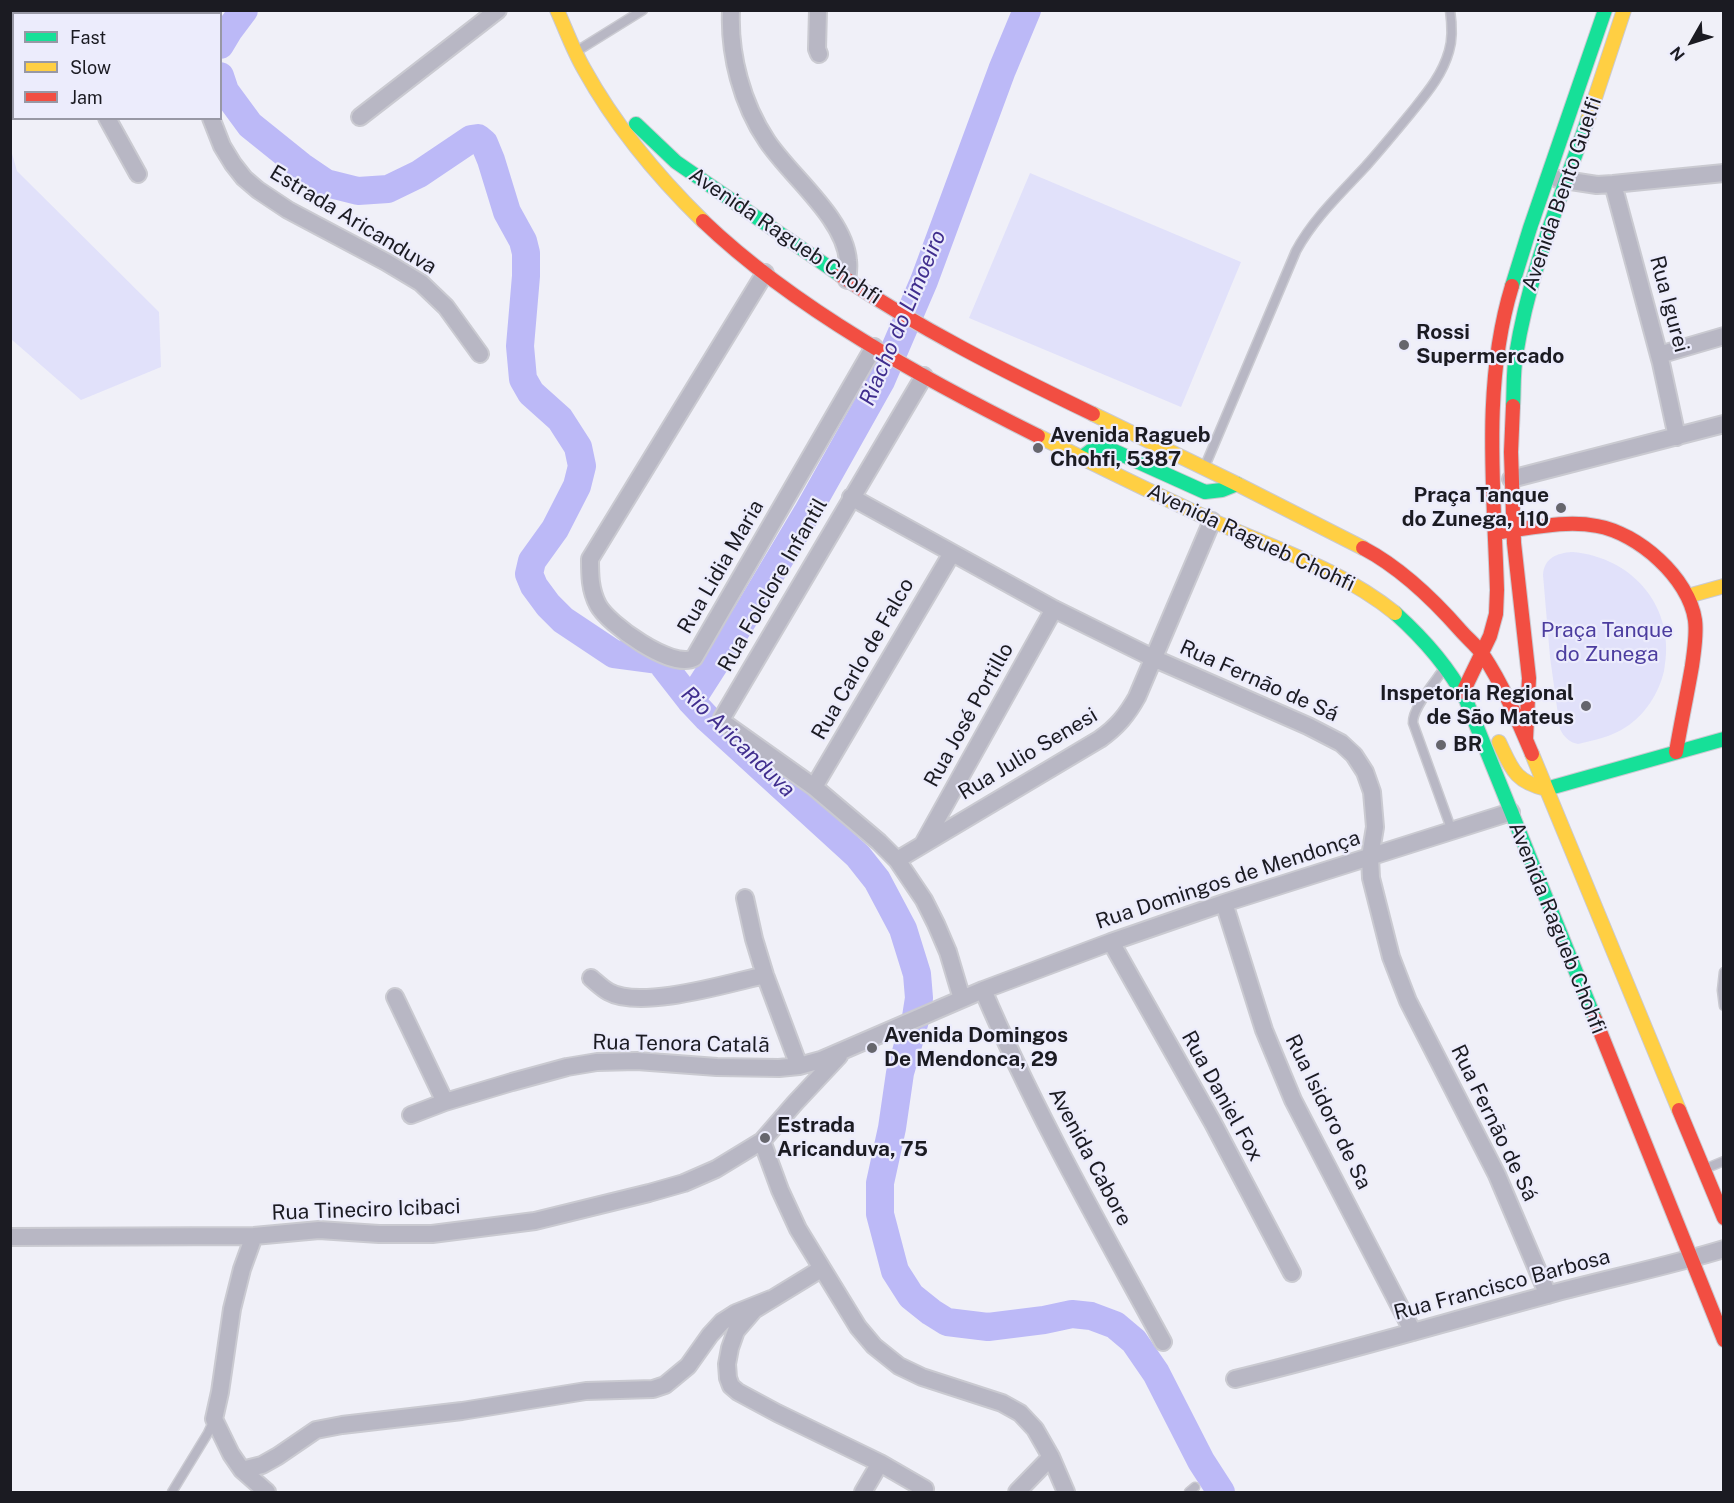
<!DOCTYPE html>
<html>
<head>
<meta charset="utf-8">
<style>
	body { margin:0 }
	#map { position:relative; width:1734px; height:1503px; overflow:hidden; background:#f0f0f8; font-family:"Public Sans",sans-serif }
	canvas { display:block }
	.frame { position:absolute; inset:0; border:12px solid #1b1b22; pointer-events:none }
	.legend { position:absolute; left:12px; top:12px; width:210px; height:108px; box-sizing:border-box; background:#ececfc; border:2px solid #9898a5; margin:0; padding:8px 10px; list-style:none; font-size:18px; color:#1b1b22 }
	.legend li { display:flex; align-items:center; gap:12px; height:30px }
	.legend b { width:30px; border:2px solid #9898a5 }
	.north { position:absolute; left:1662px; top:12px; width:60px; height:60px; -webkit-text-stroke:4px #ececfc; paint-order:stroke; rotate:231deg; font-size:16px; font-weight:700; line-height:24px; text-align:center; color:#1b1b22 }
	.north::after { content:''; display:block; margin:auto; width:21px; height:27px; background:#1b1b22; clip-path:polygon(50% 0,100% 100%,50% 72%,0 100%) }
</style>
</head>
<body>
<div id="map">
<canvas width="1734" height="1503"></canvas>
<div class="frame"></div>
<ul class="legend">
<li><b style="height:8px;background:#16e098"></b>Fast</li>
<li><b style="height:8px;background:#ffcf43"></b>Slow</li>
<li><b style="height:8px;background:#f24e42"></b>Jam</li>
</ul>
<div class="north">N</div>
</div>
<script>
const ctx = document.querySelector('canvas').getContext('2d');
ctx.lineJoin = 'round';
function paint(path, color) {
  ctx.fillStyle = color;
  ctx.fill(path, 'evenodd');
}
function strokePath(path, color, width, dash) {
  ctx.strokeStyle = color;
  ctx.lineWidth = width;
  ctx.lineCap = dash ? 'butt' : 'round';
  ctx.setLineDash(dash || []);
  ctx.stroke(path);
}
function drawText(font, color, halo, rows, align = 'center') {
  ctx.font = font + ' "Public Sans",sans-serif';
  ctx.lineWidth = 4.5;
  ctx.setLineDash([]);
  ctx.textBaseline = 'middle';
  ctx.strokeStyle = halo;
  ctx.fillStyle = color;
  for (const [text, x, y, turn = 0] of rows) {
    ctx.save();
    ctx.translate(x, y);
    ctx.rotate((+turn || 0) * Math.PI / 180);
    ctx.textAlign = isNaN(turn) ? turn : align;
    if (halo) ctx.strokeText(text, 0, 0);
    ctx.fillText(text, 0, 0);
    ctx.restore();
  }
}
const green = new Path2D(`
	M 11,150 L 17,171 L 159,312 L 161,367 L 81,400 L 11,339 Z
	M 1030,173 L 1241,262 L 1181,407 L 969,318 Z
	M 1572,552 C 1634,557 1677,609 1664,671 C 1659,693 1645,715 1626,727 C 1611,737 1595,740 1578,744 C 1570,743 1563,736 1560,729 L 1550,657 L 1543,575 C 1544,558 1557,553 1572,552 Z`);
const river = new Path2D(`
	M 220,45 L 229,30 L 244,10
	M 220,76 L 225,91 L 250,125 L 301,166 L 326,183 L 358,191 L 388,189 L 419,174 L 471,139 L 478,138 L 484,143 L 491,160 L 507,212 L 523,241 L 526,253 L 526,276 L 520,346 L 523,379 L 531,393 L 560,419 L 578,447 L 582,466 L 577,486 L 555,529 L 532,561 L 529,574 L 534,586 L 548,605 L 563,620 L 614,654 L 659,660 L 691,701 L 707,718 L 858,856 L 877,880 L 903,929 L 917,974 L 919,998 L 916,1017 L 900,1073 L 892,1128 L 880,1183 L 880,1214 L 895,1271 L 911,1296 L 931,1312 L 947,1322 L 988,1327 L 1044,1320 L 1072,1314 L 1091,1316 L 1115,1325 L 1134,1341 L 1156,1373 L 1201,1461 L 1221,1492
	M 691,701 L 748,612 L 807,513 L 881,381 L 924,281 L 1002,70 L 1027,10`);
const lane = new Path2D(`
	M 577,51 L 643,10
	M 1205,466 L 1296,251 C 1313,219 1341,193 1366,166 C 1381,149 1396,131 1410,114 C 1426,94 1442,76 1449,51 C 1453,38 1452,24 1450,10
	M 1443,670 C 1434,683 1412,709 1413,723 L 1452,831
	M 1724,972 L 1722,990 L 1724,1006
	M 1707,1168 L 1724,1161
	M 172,1492 L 208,1433 L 214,1420
	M 1189,1492 L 1195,1487`);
const street = new Path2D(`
	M 176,10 L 179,14
	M 731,10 C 729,55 742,104 767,141 C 791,177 845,218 848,261 C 849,267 848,274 847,280
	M 818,10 L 817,49 L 819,54
	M 66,14 L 68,10
	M 360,117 L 498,10
	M 107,118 L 138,174
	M 211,118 L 222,146 L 233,164 L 244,178 L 258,190 L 288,210 L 386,262 L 421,283 L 446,307 L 480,354
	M 1558,179 L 1597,185 L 1613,184 L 1724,173
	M 1613,184 L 1661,363 L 1677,437
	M 765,273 L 590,559 C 590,575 590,590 598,605 C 608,624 672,670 694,658 L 874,347
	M 1659,355 L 1724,336
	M 924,376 L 722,718 L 724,723 L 814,787 L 879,842 L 897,860 L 924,900 L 936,924 L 948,952 L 962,999
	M 1511,479 L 1724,424
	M 851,497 L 1054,609 L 1153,658 L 1308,726 L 1341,743 L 1354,755 L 1365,772 L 1372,792 L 1375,827 L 1370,857 L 1371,878 L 1391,957 L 1408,1001 L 1497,1175 L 1548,1295
	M 814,787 L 952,553
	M 923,844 L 1054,609
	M 897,860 L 1100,739 C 1117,727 1127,715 1137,697 L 1212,521
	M 745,898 L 754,939 L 765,975 L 799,1066
	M 1224,903 L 1264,1030 L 1293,1100 L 1413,1332
	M 1111,942 L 1213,1123 L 1292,1273
	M 591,978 C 597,983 603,989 609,992 C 641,1010 729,983 765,975
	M 983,990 C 1035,1112 1100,1226 1163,1342
	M 395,997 L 445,1102
	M 411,1115 L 445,1102 L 512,1082 L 567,1067 L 597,1062 L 637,1061 L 717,1067 L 779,1068 L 799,1066 L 821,1060 L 983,990 L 1111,942 L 1224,903 L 1511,812
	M 762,1141 L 780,1190 L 798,1229 L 858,1327 L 874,1346 L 899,1366 L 922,1377 L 1002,1403 L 1020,1413 L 1035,1429 L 1051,1457 L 1066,1492
	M 254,1236 L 242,1269 L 232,1309 L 220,1392 L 214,1419 L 231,1454 L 242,1470 L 267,1492
	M 10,1237 L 254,1236 L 319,1230 L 379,1234 L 432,1234 L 535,1221 L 649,1193 L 684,1183 L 716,1169 L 762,1141 L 795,1103 L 839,1056
	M 821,1269 L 754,1310 L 736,1331 L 730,1348 L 727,1364 L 728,1378 L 731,1386 L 738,1392 L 777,1413 L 880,1463 L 925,1489
	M 1235,1379 C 1339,1354 1443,1323 1547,1295 C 1606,1279 1665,1267 1724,1249
	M 242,1470 L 262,1465 L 278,1456 L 316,1430 L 342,1425 L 462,1411 L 586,1391 L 653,1389 L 665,1385 L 688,1366 L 710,1335 L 722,1322 L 736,1313 L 771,1299
	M 863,1492 L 880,1463
	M 1017,1492 L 1051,1457`);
const fast = new Path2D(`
	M 636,124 L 676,162 L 840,275
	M 1512,286 L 1530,228 L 1605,10
	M 1513,406 C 1514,389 1513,372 1516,355 C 1529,272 1561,198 1588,119
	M 1081,458 L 1097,446 L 1103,446 L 1205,492 L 1222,490 L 1237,484
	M 1395,613 C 1424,639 1448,666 1466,700 L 1595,1019
	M 1546,789 L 1724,739`);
const slow = new Path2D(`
	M 557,10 C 566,30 573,50 584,69 C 615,125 657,176 703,221
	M 1588,119 L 1624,10
	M 1093,414 L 1237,484 L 1363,548
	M 1038,436 C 1098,466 1159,496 1220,524 C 1281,551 1343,571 1395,613
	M 1688,596 L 1724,586
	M 1499,742 C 1512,769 1514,781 1546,789
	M 1532,754 L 1679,1110`);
const jam = new Path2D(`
	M 703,221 C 795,309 924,379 1038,436
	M 840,275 C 920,329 1006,372 1093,414
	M 1513,406 L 1511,452 L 1514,543 L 1529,678 L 1526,739
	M 1501,532 C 1532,528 1566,520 1597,526 C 1638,533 1689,578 1695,620 C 1697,635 1694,651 1692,666 C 1687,695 1681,723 1676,752
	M 1363,548 C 1401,568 1433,599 1461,631 C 1468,639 1477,646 1483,655 C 1503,685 1518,721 1532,754
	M 1463,692 L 1490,636 L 1496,614 L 1497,590 C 1494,489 1482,384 1512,286
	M 1595,1019 L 1724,1340
	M 1679,1110 L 1724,1218`);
const markers = [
	[1404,345,6,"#66666d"],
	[1038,448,6,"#66666d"],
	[1561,508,6,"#66666d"],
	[1586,706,6,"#66666d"],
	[1441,745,6,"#66666d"],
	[872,1048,6,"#66666d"],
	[765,1138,6,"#66666d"]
];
const streetNames = [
	["Avenida Bento Guelfi",1562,194,-71],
	["Estrada Aricanduva",353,220,31],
	["Avenida Ragueb Chohfi",785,236,34],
	["Rua Igurei",1669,304,75],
	["Avenida Ragueb Chohfi",1251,538,25],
	["Rua Lidia Maria",721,567,-60],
	["Rua Folclore Infantil",773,585,-60],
	["Rua Carlo de Falco",863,659,-60],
	["Rua Fernão de Sá",1259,681,24],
	["Rua José Portillo",969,715,-61],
	["Rua Julio Senesi",1028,754,-31],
	["Rua Domingos de Mendonça",1228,880,-18],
	["Avenida Ragueb Chohfi",1557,928,68],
	["Rua Tenora Catalã",681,1044,1],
	["Rua Daniel Fox",1222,1096,61],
	["Rua Isidoro de Sa",1328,1112,64],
	["Rua Fernão de Sá",1494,1123,64],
	["Avenida Cabore",1090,1157,62],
	["Rua Tineciro Icibaci",366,1210,-2],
	["Rua Francisco Barbosa",1502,1285,-15]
];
const poiNames = [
	["Rossi",1416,333],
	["Supermercado",1416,357],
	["Avenida Ragueb",1050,436],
	["Chohfi, 5387",1050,460],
	["Praça Tanque",1549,496,"right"],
	["do Zunega, 110",1549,520,"right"],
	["Inspetoria Regional",1574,694,"right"],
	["de São Mateus",1574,718,"right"],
	["BR",1453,745],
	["Avenida Domingos",884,1036],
	["De Mendonca, 29",884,1060],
	["Estrada",777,1126],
	["Aricanduva, 75",777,1150]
];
const parkNames = [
	["Praça Tanque",1607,631],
	["do Zunega",1607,655]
];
const waterNames = [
	["Riacho do Limoeiro",903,318,-67],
	["Rio Aricanduva",738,742,44]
];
paint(green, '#e1e1fa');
strokePath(river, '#bcb9f7', 28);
strokePath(lane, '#cacad1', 11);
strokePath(street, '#cacad1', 20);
strokePath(fast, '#cacad1', 16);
strokePath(slow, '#cacad1', 16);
strokePath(jam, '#cacad1', 16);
strokePath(lane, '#b8b7c4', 8);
strokePath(street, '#b8b7c4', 16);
strokePath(fast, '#16e098', 14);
strokePath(slow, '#ffcf43', 14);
strokePath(jam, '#f24e42', 14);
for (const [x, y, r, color] of markers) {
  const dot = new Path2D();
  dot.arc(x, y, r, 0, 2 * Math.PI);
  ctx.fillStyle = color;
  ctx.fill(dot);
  strokePath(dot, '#ececfc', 2);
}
drawText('21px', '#1b1b22', '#ececfc', streetNames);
drawText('bold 21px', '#1b1b22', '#ececfc', poiNames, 'left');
drawText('21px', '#4c3d9f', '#ececfc', parkNames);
drawText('italic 22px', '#402e8e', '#ececfc', waterNames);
</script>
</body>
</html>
